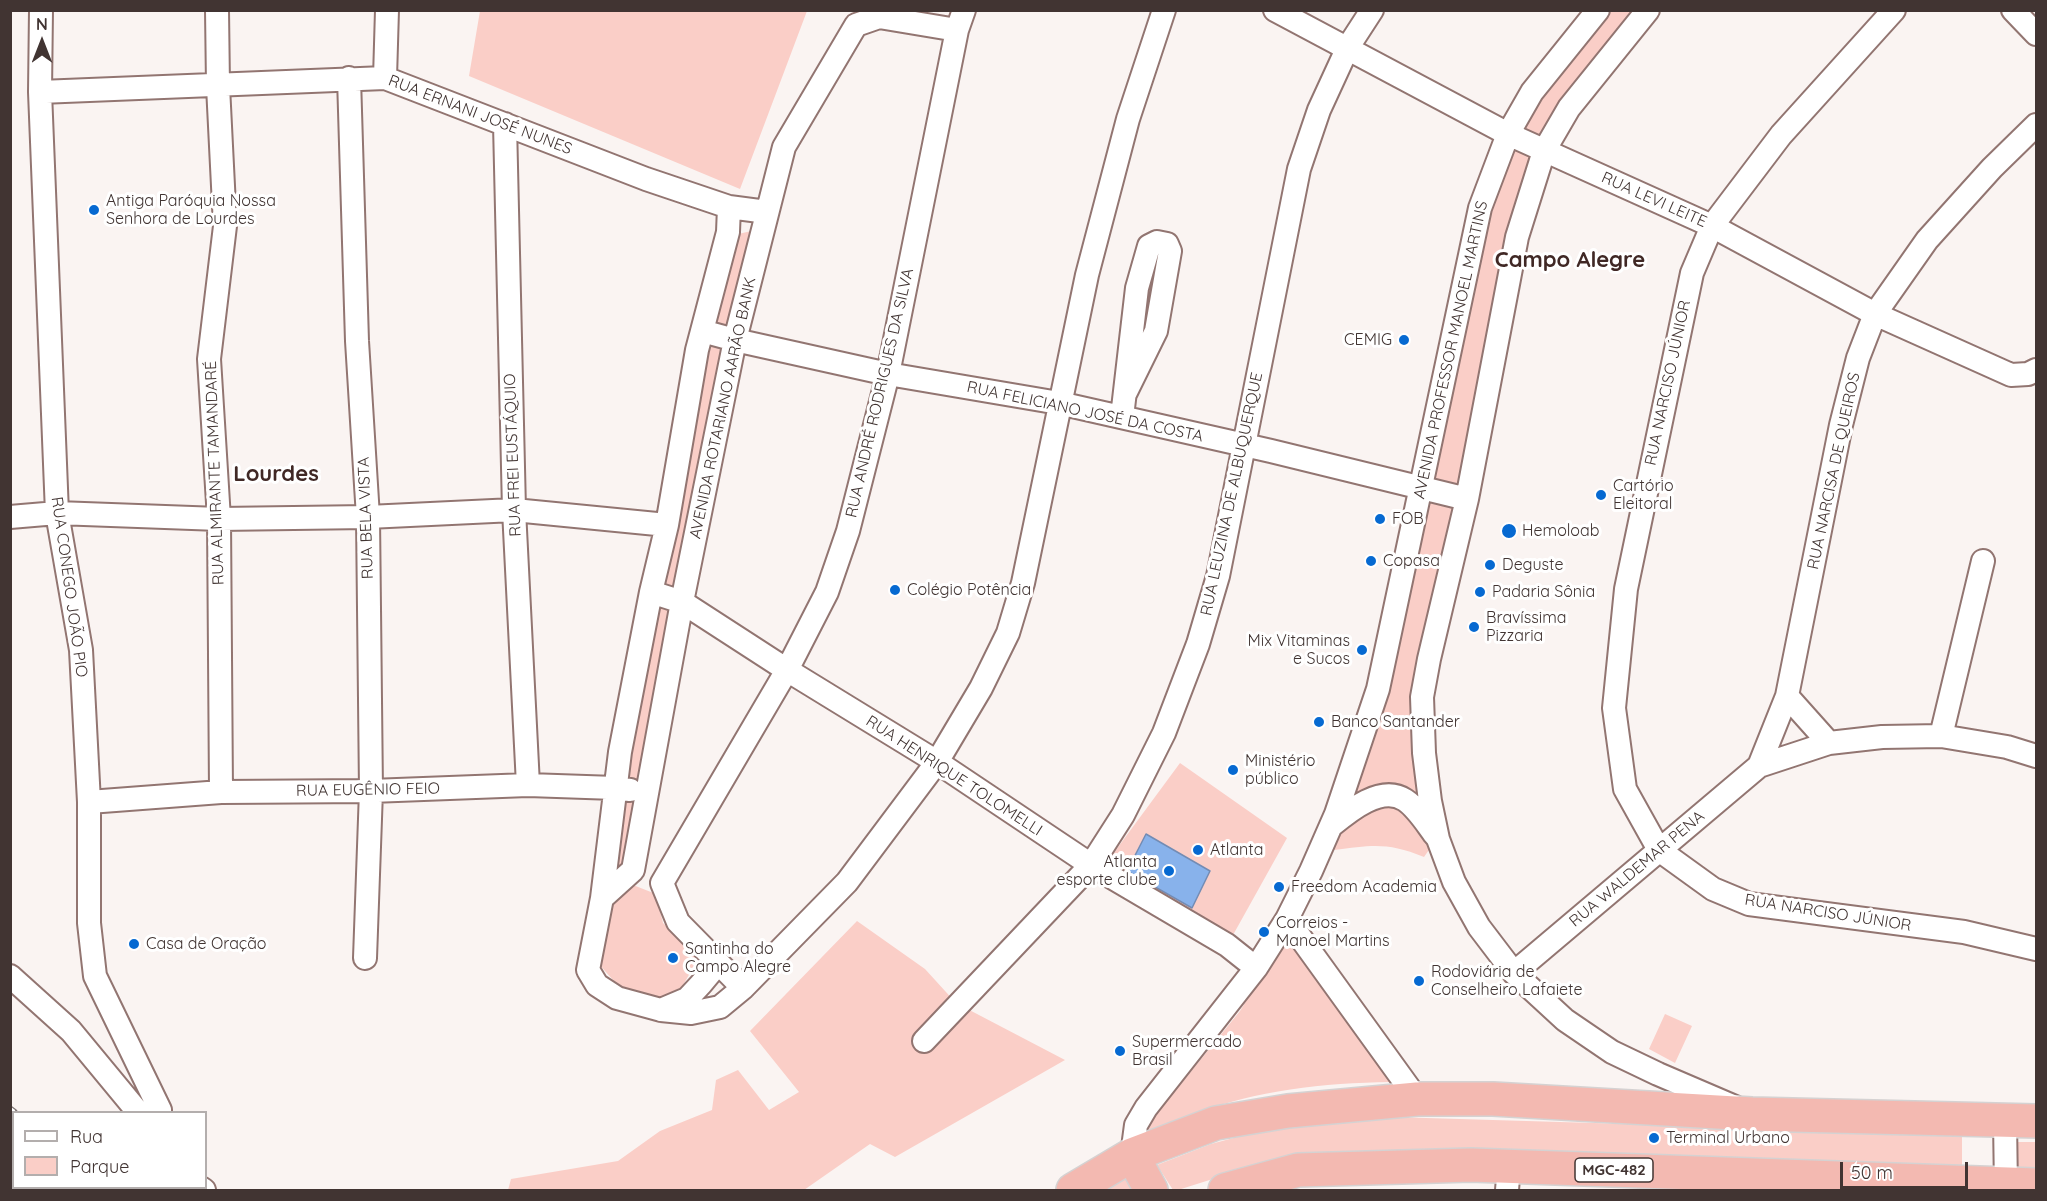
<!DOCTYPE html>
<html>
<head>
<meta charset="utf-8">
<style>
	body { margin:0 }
	#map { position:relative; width:2047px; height:1201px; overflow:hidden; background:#faf4f2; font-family:Quicksand,sans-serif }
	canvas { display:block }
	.frame { position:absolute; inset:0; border:12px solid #413432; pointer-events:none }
	.legend { position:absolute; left:12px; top:1111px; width:195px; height:78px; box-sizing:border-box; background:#fff; border:2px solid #b3aead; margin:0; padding:8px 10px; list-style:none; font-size:18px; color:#413432 }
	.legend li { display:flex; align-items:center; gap:12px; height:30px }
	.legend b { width:30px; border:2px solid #b3aead }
	.north { position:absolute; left:12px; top:12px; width:60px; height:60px; -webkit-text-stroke:4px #fff; paint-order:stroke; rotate:0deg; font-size:16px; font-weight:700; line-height:24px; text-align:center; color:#413432 }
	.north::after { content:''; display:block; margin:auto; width:21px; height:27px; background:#413432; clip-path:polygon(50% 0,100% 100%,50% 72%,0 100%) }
	.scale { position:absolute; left:1840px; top:1162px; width:128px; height:27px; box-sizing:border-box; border:3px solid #413432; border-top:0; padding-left:8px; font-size:18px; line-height:21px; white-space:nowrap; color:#413432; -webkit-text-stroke:4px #fff; paint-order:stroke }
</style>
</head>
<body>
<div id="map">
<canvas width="2047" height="1201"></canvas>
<div class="frame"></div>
<ul class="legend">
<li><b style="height:8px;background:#fff"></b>Rua</li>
<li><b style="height:16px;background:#facec7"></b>Parque</li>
</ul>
<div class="north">N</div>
<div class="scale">50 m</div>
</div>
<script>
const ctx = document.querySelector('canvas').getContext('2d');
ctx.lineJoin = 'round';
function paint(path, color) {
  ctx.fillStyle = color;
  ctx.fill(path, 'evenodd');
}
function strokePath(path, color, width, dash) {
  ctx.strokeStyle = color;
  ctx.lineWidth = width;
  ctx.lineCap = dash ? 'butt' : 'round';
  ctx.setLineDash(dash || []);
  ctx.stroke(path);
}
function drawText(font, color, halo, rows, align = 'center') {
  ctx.font = font + ' Quicksand,sans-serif';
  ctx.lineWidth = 6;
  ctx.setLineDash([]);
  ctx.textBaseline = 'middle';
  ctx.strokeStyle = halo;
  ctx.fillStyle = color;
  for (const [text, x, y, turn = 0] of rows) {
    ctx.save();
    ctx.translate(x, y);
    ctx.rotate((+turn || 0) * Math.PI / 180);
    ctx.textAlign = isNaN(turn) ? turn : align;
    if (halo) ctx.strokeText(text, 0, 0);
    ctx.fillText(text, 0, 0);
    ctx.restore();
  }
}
const green = new Path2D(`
	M 480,11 L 480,10 L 807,11 L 740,189 L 469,76 Z
	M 1605,11 L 1651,11 L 1548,142 L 1520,128 L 1565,57 Z
	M 1514,143 L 1539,155 L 1462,491 L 1424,483 L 1484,219 Z
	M 760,229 L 731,329 L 712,328 L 734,235 Z
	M 710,337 L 728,339 L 679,596 L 660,591 Z
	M 1424,495 L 1463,502 L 1425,660 L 1429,818 L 1396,786 L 1336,814 Z
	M 660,600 L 677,604 L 643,788 L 626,788 Z
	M 1180,763 L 1287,838 L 1228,944 L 1107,862 Z
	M 623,798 L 640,798 L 629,867 L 607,888 Z
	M 1404,801 L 1431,847 L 1424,857 C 1388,842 1372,845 1334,850 L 1346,821 L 1382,805 Z
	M 633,885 L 656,894 L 663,923 L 699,957 L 682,987 L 661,998 L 621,989 L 597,962 L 609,902 Z
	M 857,921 L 925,969 L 956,1003 L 1065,1060 L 895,1157 L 870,1144 L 804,1190 L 508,1190 L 511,1179 L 618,1161 L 660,1131 L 712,1110 L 716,1080 L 738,1070 L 769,1110 L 799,1092 L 750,1031 Z
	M 1287,934 L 1403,1082 C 1336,1082 1269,1088 1205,1110 C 1182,1118 1159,1129 1137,1138 L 1240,1011 Z
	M 1665,1014 L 1692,1026 L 1675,1063 L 1649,1049 Z
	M 1359,1116 L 1962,1134 L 1962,1172 L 1356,1151 L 1296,1158 L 1219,1177 L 1178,1190 L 1173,1190 L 1157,1165 L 1211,1144 L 1293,1122 Z
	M 2011,1142 L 2036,1142 L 2036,1175 L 2010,1174 Z
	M 1131,1170 L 1143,1190 L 1096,1190 Z`);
const water = new Path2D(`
	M 1146,834 L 1210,871 L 1192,908 L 1127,871 Z`);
const minor = new Path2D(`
	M 41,10 L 40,92 L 57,513 L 81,650 L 89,802 L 89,923 L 95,976 L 160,1110 L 159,1112
	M 217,10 L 218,86 L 225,226 L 209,359 L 219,519 L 221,792
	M 1275,10 L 1508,134 L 1712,226 L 1875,314 L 2011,375 L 2028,374 L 2036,370
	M 1648,10 L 1569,108 L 1544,151 L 1517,237 L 1467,499 L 1429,659 L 1422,697 L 1424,753 L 1430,801 L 1438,839 L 1454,882 L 1479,927 L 1514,973 L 1565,1020 L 1612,1052 L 1658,1074 L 1735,1107
	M 1894,10 L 1781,135 L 1712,226 L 1692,273 L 1626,589 L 1614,708 L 1625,789 L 1659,850 L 1713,889 L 1749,904 L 1964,932 L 2036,949
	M 2013,10 L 2036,34
	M 957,30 L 879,17 L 856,25 L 784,147 L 735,340 L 682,602 L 633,870 L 602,898 L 588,970 L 597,985 L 617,998 L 661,1010 L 691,1013 L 720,1007 L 743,988 L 847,882 L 937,762 L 981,688 L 1008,633 L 1023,583 L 1087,275 L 1128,119 L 1164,10
	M 349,78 L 357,341 L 368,517 L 371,791 L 365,958
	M 385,78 L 387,10
	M 40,92 L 385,78 L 646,179 L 729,207 L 767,212
	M 505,124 L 514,510 L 528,785
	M 702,331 L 735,340 L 888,374 L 1059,403 L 1271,451 L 1467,499
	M 1122,417 L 1137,288 L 1149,246 L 1157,242 L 1167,244 L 1170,251 L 1156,331 L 1125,394
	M 10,517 L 57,513 L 219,519 L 368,517 L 514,510 L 667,525
	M 651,592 L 682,602 L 787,670 L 937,762 L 1091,865 L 1227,945 L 1256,968
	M 1787,696 L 1829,743
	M 1941,736 L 1983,561
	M 1759,766 L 1787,696 L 1841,425 L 1858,358 L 1875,314 L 1927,240 L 1992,168 L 2036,125
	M 89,802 L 221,792 L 371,791 L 528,785 L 615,788 L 630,790
	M 1331,826 C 1348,812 1381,784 1405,800 C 1417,808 1426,823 1435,835
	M 662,883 L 787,670 L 827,592 L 848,531 L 888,374 L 957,30 L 964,10
	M 662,883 L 678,922 L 743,988
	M 602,898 L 620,752 L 651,592 L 667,525 L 697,350 L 728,232 L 729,207
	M 1287,919 L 1417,1099
	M 1514,973 L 1759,766 L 1829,743 L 1882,737 L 1941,736 L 2007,747 L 2036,756
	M 10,976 L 71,1031 L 138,1112
	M 661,1010 L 687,999 L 701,984 L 711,972 L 712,958
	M 924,1041 L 1091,865 L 1123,815 L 1164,733 L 1198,644 L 1218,576 L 1299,169 L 1319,110 L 1348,47 L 1372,10
	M 2005,1120 L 2006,1190
	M 1132,1155 L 1136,1125 L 1146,1108 L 1256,968 L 1287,919 L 1311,871 L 1336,814 L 1378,689 L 1480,208 L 1508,134 L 1532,92 L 1598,10
	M 201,1188 L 204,1190
	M 1507,1190 L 1509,1166`);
const highway = new Path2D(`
	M 1132,1155 L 1151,1190
	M 1073,1190 L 1132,1155 L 1216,1123 L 1288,1111 L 1417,1099 L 1493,1099 L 1752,1114 L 2036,1121
	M 1225,1190 L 1298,1170 L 1471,1165 L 2036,1185`);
const rail = new Path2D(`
	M 10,1109 L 14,1112
	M 89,1188 L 92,1190`);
const markers = [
	[94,210,6,"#0669d1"],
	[1404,340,6,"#0669d1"],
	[1601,495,6,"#0669d1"],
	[1380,519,6,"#0669d1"],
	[1509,531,8,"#0669d1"],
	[1371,561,6,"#0669d1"],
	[1490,565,6,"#0669d1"],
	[895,590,6,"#0669d1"],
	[1480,592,6,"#0669d1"],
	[1474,627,6,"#0669d1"],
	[1362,650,6,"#0669d1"],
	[1319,722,6,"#0669d1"],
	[1233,770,6,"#0669d1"],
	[1198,850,6,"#0669d1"],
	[1169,871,6,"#0669d1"],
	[1279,887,6,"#0669d1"],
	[1264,932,6,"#0669d1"],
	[134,944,6,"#0669d1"],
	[673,958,6,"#0669d1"],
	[1419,981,6,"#0669d1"],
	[1120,1051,6,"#0669d1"],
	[1654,1138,6,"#0669d1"]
];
const shields = [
	[1614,1170,78]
];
const shieldNames = [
	["MGC-482",1614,1170]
];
const streetNames = [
	["RUA ERNANI JOSÉ NUNES",480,115,21],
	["RUA LEVI LEITE",1654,200,24],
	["AVENIDA PROFESSOR MANOEL MARTINS",1451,350,-78],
	["RUA NARCISO JÚNIOR",1668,383,-78],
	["RUA ANDRÉ RODRIGUES DA SILVA",880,393,-77],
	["AVENIDA ROTARIANO AARÃO BANK",723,408,-78],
	["RUA FELICIANO JOSÉ DA COSTA",1085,412,12],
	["RUA FREI EUSTÁQUIO",513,455,-92],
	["RUA NARCISA DE QUEIROS",1834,471,-78],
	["RUA ALMIRANTE TAMANDARÉ",215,473,-92],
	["RUA LEUZINA DE ALBUQUERQUE",1232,494,-78],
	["RUA BELA VISTA",366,518,-92],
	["RUA CONEGO JOÃO PIO",69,587,82],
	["RUA HENRIQUE TOLOMELLI",954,776,33],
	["RUA EUGÊNIO FEIO",368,790,-1],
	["RUA WALDEMAR PENA",1637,869,-40],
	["RUA NARCISO JÚNIOR",1828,913,9]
];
const poiNames = [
	["Antiga Paróquia Nossa",106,201],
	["Senhora de Lourdes",106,219],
	["CEMIG",1392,340,"right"],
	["Cartório",1613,486],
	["Eleitoral",1613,504],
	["FOB",1392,519],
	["Hemoloab",1522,531],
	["Copasa",1383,561],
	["Deguste",1502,565],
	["Colégio Potência",907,590],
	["Padaria Sônia",1492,592],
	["Bravíssima",1486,618],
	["Pizzaria",1486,636],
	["Mix Vitaminas",1350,641,"right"],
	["e Sucos",1350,659,"right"],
	["Banco Santander",1331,722],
	["Ministério",1245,761],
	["público",1245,779],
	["Atlanta",1210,850],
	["Atlanta",1157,862,"right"],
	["esporte clube",1157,880,"right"],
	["Freedom Academia",1291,887],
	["Correios -",1276,923],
	["Manoel Martins",1276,941],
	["Casa de Oração",146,944],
	["Santinha do",685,949],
	["Campo Alegre",685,967],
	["Rodoviária de",1431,972],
	["Conselheiro Lafaiete",1431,990],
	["Supermercado",1132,1042],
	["Brasil",1132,1060],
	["Terminal Urbano",1666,1138]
];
const districtNames = [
	["Campo Alegre",1570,260],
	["Lourdes",276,474]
];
paint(green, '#facec7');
paint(water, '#88b2eb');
strokePath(water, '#738cb4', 1.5);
strokePath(minor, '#927571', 26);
strokePath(highway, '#d5d2d2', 36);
strokePath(minor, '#fff', 22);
strokePath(highway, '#f3b9b1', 33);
strokePath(rail, '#7c7270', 7);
strokePath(rail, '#fff', 4.5, [14]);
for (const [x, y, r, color] of markers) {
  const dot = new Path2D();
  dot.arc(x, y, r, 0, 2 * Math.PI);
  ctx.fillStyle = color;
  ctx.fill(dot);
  strokePath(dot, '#fff', 2);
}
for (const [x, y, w] of shields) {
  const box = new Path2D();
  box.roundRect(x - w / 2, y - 12, w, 24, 4.5);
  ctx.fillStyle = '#fff';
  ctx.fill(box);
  strokePath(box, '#413432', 1.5);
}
drawText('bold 15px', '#413432', null, shieldNames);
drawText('16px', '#413432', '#fff', streetNames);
drawText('16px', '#413432', '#fff', poiNames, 'left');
drawText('bold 22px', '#402825', '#fff', districtNames);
</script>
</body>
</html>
